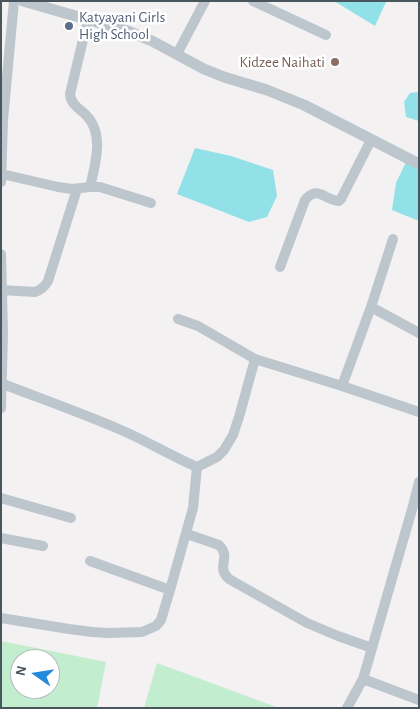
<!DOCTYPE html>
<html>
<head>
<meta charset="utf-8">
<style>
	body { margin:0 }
	#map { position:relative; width:420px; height:709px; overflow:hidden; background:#f3f1f1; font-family:"Alegreya Sans",sans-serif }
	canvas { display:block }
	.frame { position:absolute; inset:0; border:2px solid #49565d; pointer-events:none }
	.north { position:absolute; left:10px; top:649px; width:50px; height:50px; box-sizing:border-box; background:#fff; border:1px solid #b6bbbe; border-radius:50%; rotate:283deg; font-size:14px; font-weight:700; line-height:20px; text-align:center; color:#49565d }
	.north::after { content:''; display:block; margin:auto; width:18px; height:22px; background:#2389da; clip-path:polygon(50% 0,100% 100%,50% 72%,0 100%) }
</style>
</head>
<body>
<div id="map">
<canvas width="420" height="709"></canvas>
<div class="frame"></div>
<div class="north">N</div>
</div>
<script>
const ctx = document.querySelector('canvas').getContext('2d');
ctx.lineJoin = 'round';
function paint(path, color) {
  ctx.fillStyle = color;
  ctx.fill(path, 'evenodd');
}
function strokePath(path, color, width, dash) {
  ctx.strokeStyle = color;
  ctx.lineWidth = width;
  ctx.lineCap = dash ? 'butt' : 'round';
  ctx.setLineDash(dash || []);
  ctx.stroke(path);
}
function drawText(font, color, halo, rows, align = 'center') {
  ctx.font = font + ' "Alegreya Sans",sans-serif';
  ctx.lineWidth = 5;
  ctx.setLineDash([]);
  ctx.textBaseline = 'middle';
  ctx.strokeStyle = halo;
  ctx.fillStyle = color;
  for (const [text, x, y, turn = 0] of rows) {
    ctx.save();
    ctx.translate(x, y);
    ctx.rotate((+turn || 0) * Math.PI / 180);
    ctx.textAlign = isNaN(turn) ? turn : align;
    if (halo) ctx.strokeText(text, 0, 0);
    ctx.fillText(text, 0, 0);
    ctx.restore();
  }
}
const green = new Path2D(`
	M 1,641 L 106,662 L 97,708 L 1,708 ZM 20,659 L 50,659 L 50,689 L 20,689 Z
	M 157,663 L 279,708 L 144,708 Z`);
const water = new Path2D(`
	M 334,1 L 384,1 L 386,2 L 375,26 Z
	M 419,92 L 419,121 L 406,117 L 404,102 L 410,93 Z
	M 195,148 L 231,156 L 273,170 L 277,196 L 267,217 L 249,222 L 177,194 Z
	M 406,162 L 419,167 L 419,221 L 392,210 L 396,183 Z`);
const minor = new Path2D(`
	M 253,1 L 326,35
	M 88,19 L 70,94 C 71,105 79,108 86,115 C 105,134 95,165 90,187
	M 177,54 L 205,1
	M 2,174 L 58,187 L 72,189 L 90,187 L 100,187 L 151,203
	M 1,182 L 3,120 L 14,1
	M 1,254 L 3,333 L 1,408
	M 280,267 L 305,200 C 318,185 324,200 339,201 L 341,199 L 371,140
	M 1,290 L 35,292 C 42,290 45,286 48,281 L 77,189
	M 371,307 L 419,333
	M 178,319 L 198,326 L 255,359
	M 3,384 C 42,399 82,413 121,430 C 147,441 171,456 197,467 L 217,457 L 224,450 L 233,435 L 239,417 L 255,359 L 342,386 L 419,412
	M 342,386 L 371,307 L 393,239
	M 1,498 L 71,518
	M 187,534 L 219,545 C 232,558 215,567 229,579 L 307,623 L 338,636 L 372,648 L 413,506 L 419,482
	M 1,538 L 43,546
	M 90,561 L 170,590
	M 1,618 L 69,629 L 92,632 L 109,633 L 142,632 L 156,626 L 161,620 L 170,590 L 193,508 L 197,467
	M 372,648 L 363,679 L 419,700
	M 347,708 L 363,679`);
const tertiary = new Path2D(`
	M 23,1 L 128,31 L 152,41 L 204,69 L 224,77 L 267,90 L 304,105 L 419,164`);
const markers = [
	[69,26,5,"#5c6f8a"],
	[335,62,5,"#8d6e63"]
];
const serviceNames = [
	["Katyayani Girls",79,17],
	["High School",79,34]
];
const educationNames = [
	["Kidzee Naihati",325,62]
];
paint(green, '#c2edce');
paint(water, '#92e0e8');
strokePath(minor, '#bdc6cc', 10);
strokePath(tertiary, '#bdc6cc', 11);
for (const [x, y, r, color] of markers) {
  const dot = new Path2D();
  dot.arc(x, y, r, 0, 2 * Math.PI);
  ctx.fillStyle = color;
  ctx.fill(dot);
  strokePath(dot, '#fff', 2);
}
drawText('15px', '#4e5e75', '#fff', serviceNames, 'left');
drawText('15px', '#785e54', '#fff', educationNames, 'right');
</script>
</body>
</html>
